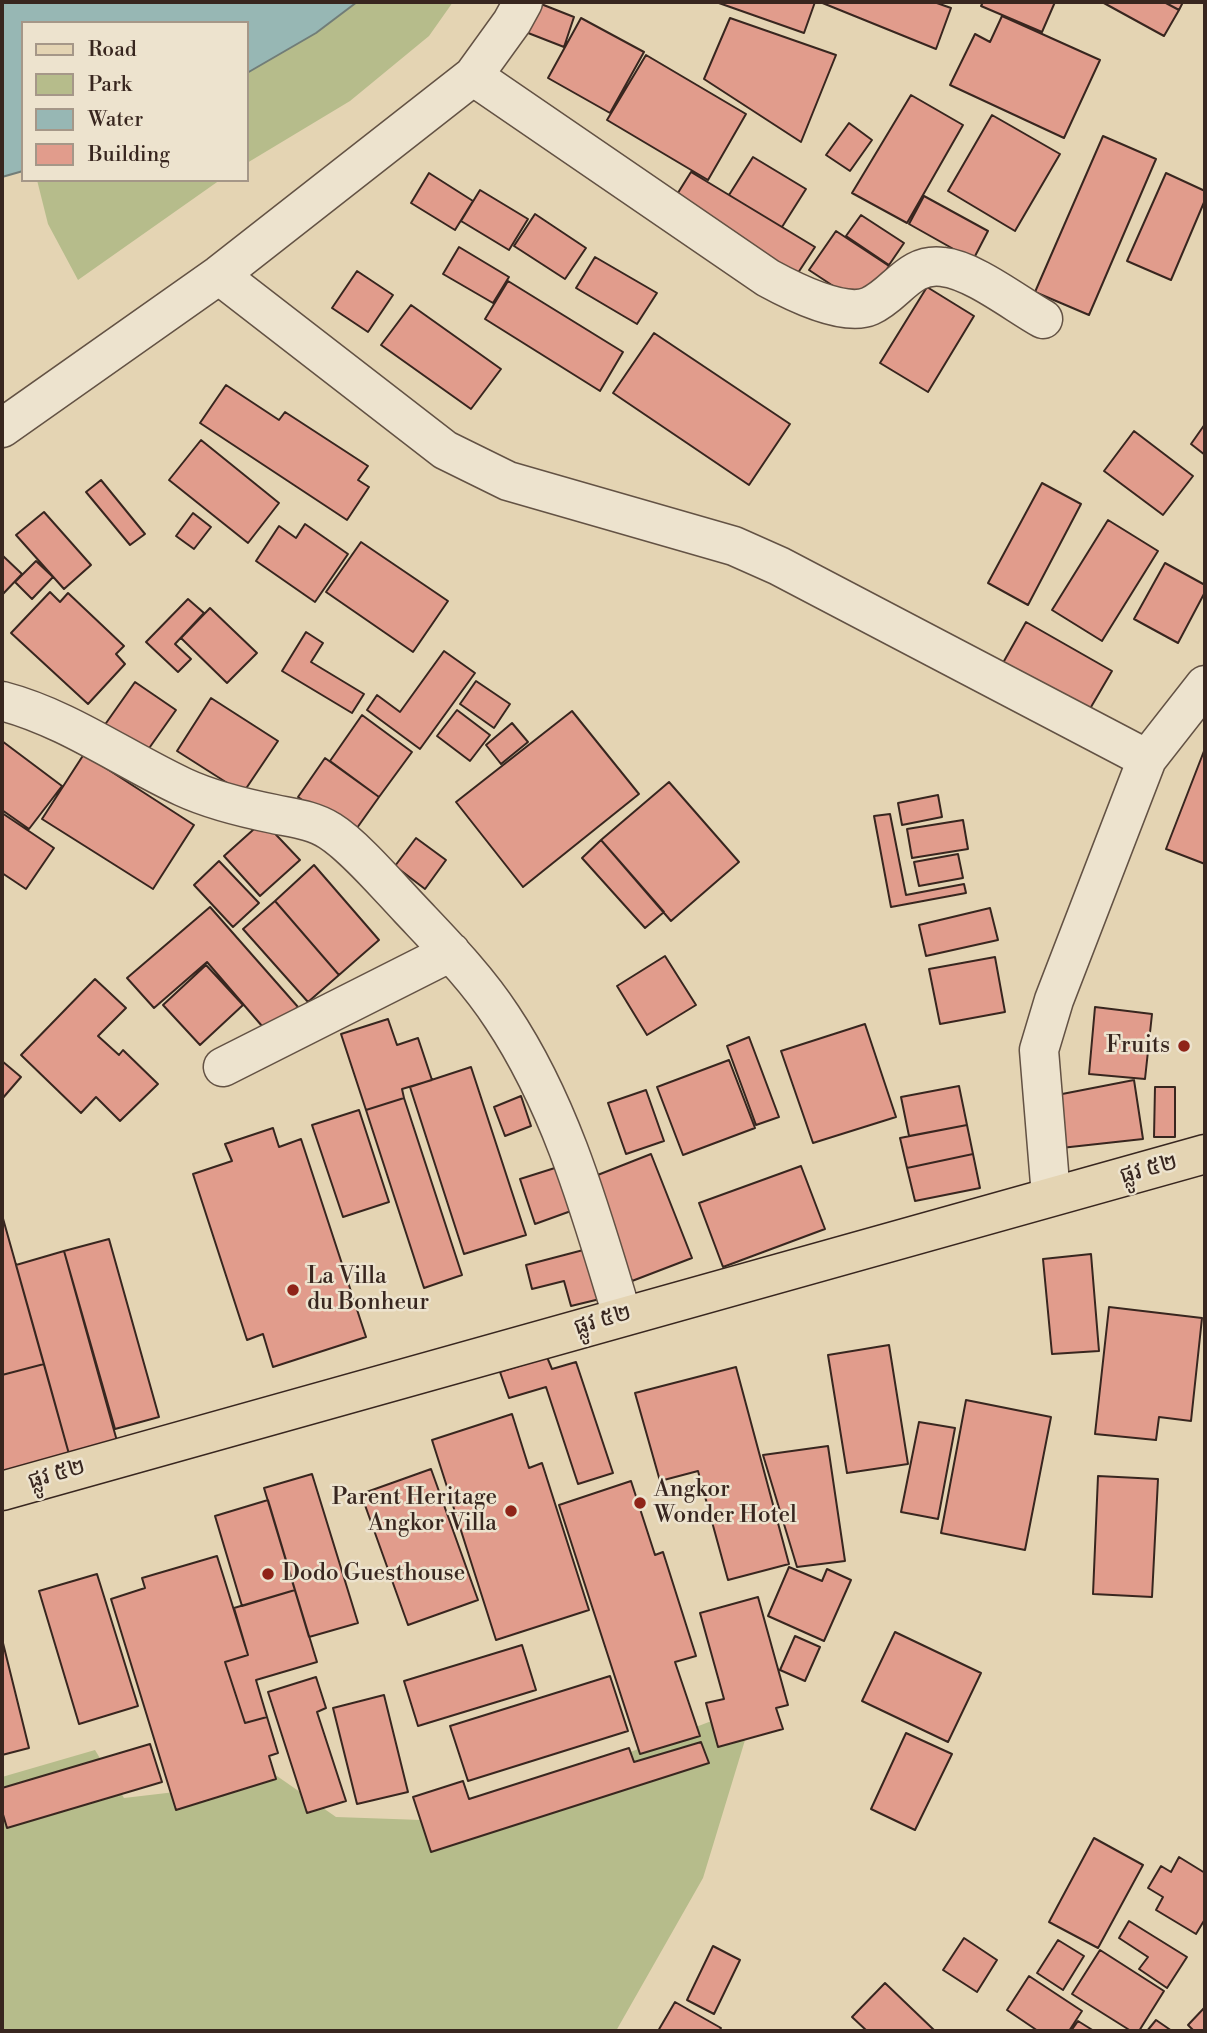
<!DOCTYPE html>
<html>
<head>
<meta charset="utf-8">
<style>
	body { margin:0 }
	#map { position:relative; width:1207px; height:2033px; overflow:hidden; background:#e4d4b3; font-family:"Libre Bodoni",serif }
	canvas { display:block }
	.frame { position:absolute; inset:0; border:4px solid #38261f; pointer-events:none }
	.legend { position:absolute; left:21px; top:21px; width:228px; height:161px; box-sizing:border-box; background:#ede3ce; border:2px solid #a59788; margin:0; padding:9px 12px; list-style:none; font-size:21px; color:#38261f }
	.legend li { display:flex; align-items:center; gap:14px; height:35px }
	.legend b { width:35px; border:2px solid #a59788 }
</style>
</head>
<body>
<div id="map">
<canvas width="1207" height="2033"></canvas>
<div class="frame"></div>
<ul class="legend">
<li><b style="height:9px;background:#e4d4b3"></b>Road</li>
<li><b style="height:19px;background:#b6bc8b"></b>Park</li>
<li><b style="height:19px;background:#97b7b4"></b>Water</li>
<li><b style="height:19px;background:#e19c8c"></b>Building</li>
</ul>
</div>
<script>
const ctx = document.querySelector('canvas').getContext('2d');
ctx.lineJoin = 'round';
function paint(path, color) {
  ctx.fillStyle = color;
  ctx.fill(path, 'evenodd');
}
function strokePath(path, color, width, dash) {
  ctx.strokeStyle = color;
  ctx.lineWidth = width;
  ctx.lineCap = dash ? 'butt' : 'round';
  ctx.setLineDash(dash || []);
  ctx.stroke(path);
}
function drawText(font, color, halo, rows, align = 'center') {
  ctx.font = font + ' "Libre Bodoni","Noto Sans Khmer",serif';
  ctx.lineWidth = 5;
  ctx.setLineDash([]);
  ctx.textBaseline = 'middle';
  ctx.strokeStyle = halo;
  ctx.fillStyle = color;
  for (const [text, x, y, turn = 0] of rows) {
    ctx.save();
    ctx.translate(x, y);
    ctx.rotate((+turn || 0) * Math.PI / 180);
    ctx.textAlign = isNaN(turn) ? turn : align;
    if (halo) ctx.strokeText(text, 0, 0);
    ctx.fillText(text, 0, 0);
    ctx.restore();
  }
}
const green = new Path2D(`
	M 357,2 L 453,2 L 429,36 L 350,101 L 247,163 L 247,73 L 316,33 Z
	M 37,180 L 220,180 L 78,280 L 48,224 Z
	M 756,1704 L 703,1878 L 616,2031 L 2,2031 L 2,1777 L 95,1750 L 124,1798 L 218,1787 L 251,1758 L 336,1817 L 450,1821 Z`);
const water = new Path2D(`
	M 2,2 L 357,2 L 316,33 L 247,73 L 247,23 L 23,23 L 23,171 L 2,177 Z`);
const building = new Path2D(`
	M 536,2 L 574,17 L 564,47 L 523,31 Z
	M 716,2 L 815,2 L 804,33 Z
	M 820,2 L 934,2 L 951,8 L 936,49 Z
	M 983,2 L 1055,2 L 1042,32 L 981,6 Z
	M 1102,2 L 1164,2 L 1179,10 L 1164,36 Z
	M 1164,2 L 1183,2 L 1179,10 Z
	M 1002,16 L 1100,60 L 1064,138 L 950,85 L 975,34 L 990,42 Z
	M 581,18 L 644,52 L 610,113 L 548,78 Z
	M 730,18 L 836,55 L 801,142 L 704,79 Z
	M 646,55 L 746,114 L 708,180 L 607,120 Z
	M 911,95 L 963,125 L 907,223 L 852,193 Z
	M 992,115 L 1060,154 L 1015,231 L 948,191 Z
	M 849,123 L 872,140 L 850,171 L 826,155 Z
	M 1103,136 L 1156,159 L 1089,315 L 1035,292 Z
	M 753,157 L 806,189 L 782,227 L 729,195 Z
	M 691,172 L 815,247 L 794,279 L 671,204 Z
	M 429,173 L 473,201 L 455,230 L 411,203 Z
	M 1166,173 L 1205,191 L 1205,200 L 1171,280 L 1127,261 Z
	M 480,190 L 528,219 L 509,250 L 461,221 Z
	M 924,196 L 988,231 L 973,260 L 909,224 Z
	M 535,214 L 586,248 L 565,279 L 514,246 Z
	M 861,215 L 904,243 L 889,265 L 846,236 Z
	M 836,231 L 889,266 L 862,305 L 809,270 Z
	M 459,247 L 509,277 L 493,303 L 443,274 Z
	M 595,257 L 657,293 L 637,324 L 576,288 Z
	M 357,271 L 393,295 L 368,332 L 332,308 Z
	M 508,281 L 623,352 L 600,391 L 485,319 Z
	M 927,287 L 974,316 L 928,392 L 880,363 Z
	M 411,305 L 501,369 L 471,409 L 381,345 Z
	M 654,333 L 790,424 L 749,485 L 613,393 Z
	M 226,385 L 279,420 L 285,412 L 368,466 L 358,480 L 369,487 L 347,520 L 200,423 Z
	M 1205,424 L 1205,455 L 1191,444 Z
	M 1134,431 L 1193,476 L 1163,515 L 1104,471 Z
	M 201,440 L 279,503 L 248,543 L 169,480 Z
	M 101,480 L 145,534 L 130,545 L 86,492 Z
	M 1042,483 L 1081,504 L 1028,605 L 988,583 Z
	M 44,512 L 91,565 L 64,589 L 16,535 Z
	M 193,513 L 211,527 L 194,549 L 176,536 Z
	M 1108,520 L 1158,551 L 1102,641 L 1052,610 Z
	M 305,524 L 348,554 L 315,602 L 256,561 L 279,526 L 296,538 Z
	M 361,542 L 448,601 L 413,652 L 326,592 Z
	M 2,555 L 22,574 L 2,595 Z
	M 36,561 L 53,577 L 32,599 L 15,582 Z
	M 1165,563 L 1205,585 L 1205,592 L 1178,643 L 1134,619 Z
	M 50,592 L 60,602 L 68,593 L 124,646 L 116,654 L 125,664 L 88,704 L 11,633 Z
	M 188,599 L 204,613 L 175,644 L 191,659 L 178,672 L 146,642 Z
	M 210,608 L 257,653 L 227,683 L 181,638 Z
	M 1026,622 L 1112,671 L 1084,719 L 999,670 Z
	M 306,632 L 323,643 L 311,662 L 364,694 L 352,713 L 282,671 Z
	M 444,651 L 475,673 L 420,749 L 367,710 L 377,695 L 400,712 Z
	M 476,681 L 510,704 L 494,728 L 460,704 Z
	M 135,682 L 176,710 L 145,754 L 104,726 Z
	M 211,698 L 278,741 L 243,793 L 177,751 Z
	M 457,710 L 490,735 L 470,761 L 437,736 Z
	M 572,711 L 639,794 L 523,887 L 456,802 Z
	M 362,715 L 412,752 L 379,797 L 330,761 Z
	M 512,723 L 528,742 L 501,764 L 486,745 Z
	M 2,741 L 62,786 L 29,829 L 2,810 Z
	M 1204,751 L 1205,752 L 1205,864 L 1166,849 Z
	M 84,754 L 194,825 L 153,889 L 42,819 Z
	M 325,758 L 379,797 L 352,835 L 298,797 Z
	M 669,782 L 739,862 L 671,921 L 601,840 Z
	M 938,795 L 942,817 L 902,825 L 898,803 Z
	M 2,813 L 54,848 L 26,889 L 2,873 Z
	M 890,814 L 906,895 L 964,884 L 966,893 L 891,907 L 874,816 Z
	M 963,820 L 968,849 L 912,858 L 907,829 Z
	M 263,821 L 300,860 L 260,896 L 224,856 Z
	M 416,838 L 446,860 L 425,889 L 395,866 Z
	M 601,840 L 664,912 L 645,928 L 582,858 Z
	M 958,854 L 963,878 L 919,886 L 914,862 Z
	M 219,861 L 259,903 L 233,927 L 194,885 Z
	M 314,865 L 379,940 L 339,975 L 275,901 Z
	M 275,901 L 339,975 L 308,1002 L 243,929 Z
	M 210,907 L 298,1007 L 268,1033 L 207,962 L 154,1008 L 127,978 Z
	M 990,908 L 998,940 L 926,956 L 919,925 Z
	M 665,956 L 696,1005 L 647,1035 L 617,986 Z
	M 995,957 L 1005,1012 L 940,1024 L 929,969 Z
	M 206,965 L 243,1005 L 200,1045 L 163,1005 Z
	M 95,979 L 126,1008 L 98,1036 L 119,1055 L 123,1050 L 158,1084 L 120,1121 L 96,1097 L 81,1113 L 21,1055 Z
	M 1095,1007 L 1152,1014 L 1145,1079 L 1089,1074 Z
	M 388,1019 L 397,1045 L 418,1038 L 432,1080 L 402,1089 L 404,1098 L 366,1110 L 341,1034 Z
	M 865,1024 L 896,1117 L 813,1143 L 781,1051 Z
	M 749,1037 L 779,1117 L 756,1125 L 727,1046 Z
	M 729,1060 L 755,1128 L 683,1155 L 657,1087 Z
	M 2,1061 L 21,1077 L 2,1099 Z
	M 471,1067 L 526,1235 L 464,1254 L 410,1087 Z
	M 1134,1080 L 1143,1139 L 1061,1148 L 1057,1095 Z
	M 959,1086 L 967,1125 L 909,1136 L 901,1097 Z
	M 1155,1087 L 1175,1087 L 1175,1137 L 1154,1137 Z
	M 646,1090 L 664,1141 L 626,1154 L 608,1103 Z
	M 521,1096 L 531,1126 L 505,1136 L 494,1107 Z
	M 404,1098 L 462,1275 L 424,1288 L 366,1110 Z
	M 359,1110 L 389,1202 L 343,1217 L 312,1125 Z
	M 967,1125 L 973,1154 L 907,1168 L 900,1138 Z
	M 273,1128 L 279,1147 L 301,1139 L 366,1337 L 273,1367 L 263,1334 L 247,1340 L 193,1174 L 232,1161 L 225,1144 Z
	M 651,1154 L 692,1258 L 632,1281 L 590,1178 Z
	M 973,1154 L 980,1188 L 915,1201 L 907,1168 Z
	M 801,1166 L 825,1229 L 723,1267 L 699,1203 Z
	M 558,1167 L 571,1211 L 535,1224 L 520,1179 Z
	M 2,1215 L 44,1364 L 2,1375 Z
	M 109,1239 L 159,1417 L 115,1429 L 64,1251 Z
	M 591,1248 L 604,1298 L 571,1306 L 564,1281 L 532,1289 L 526,1265 Z
	M 64,1251 L 117,1441 L 69,1454 L 16,1265 Z
	M 1091,1254 L 1099,1351 L 1052,1354 L 1043,1259 Z
	M 1109,1307 L 1202,1318 L 1191,1421 L 1159,1417 L 1156,1440 L 1095,1434 Z
	M 889,1345 L 908,1464 L 847,1473 L 828,1355 Z
	M 547,1357 L 552,1369 L 576,1362 L 613,1473 L 578,1484 L 546,1387 L 509,1398 L 500,1372 Z
	M 44,1364 L 69,1454 L 2,1472 L 2,1375 Z
	M 736,1367 L 789,1564 L 728,1580 L 698,1471 L 660,1481 L 635,1393 Z
	M 966,1400 L 1051,1417 L 1025,1550 L 941,1533 Z
	M 512,1414 L 529,1468 L 542,1463 L 589,1610 L 496,1640 L 432,1440 Z
	M 919,1422 L 955,1428 L 938,1519 L 901,1512 Z
	M 828,1446 L 845,1561 L 797,1567 L 763,1455 Z
	M 431,1469 L 478,1600 L 408,1625 L 361,1494 Z
	M 312,1474 L 358,1623 L 309,1637 L 264,1488 Z
	M 1098,1476 L 1158,1479 L 1152,1597 L 1093,1594 Z
	M 631,1481 L 655,1555 L 663,1552 L 696,1656 L 675,1662 L 700,1736 L 640,1754 L 559,1505 Z
	M 268,1500 L 295,1590 L 242,1606 L 215,1516 Z
	M 217,1556 L 248,1655 L 225,1662 L 245,1723 L 267,1717 L 278,1753 L 269,1756 L 276,1779 L 176,1810 L 111,1599 L 145,1588 L 142,1578 Z
	M 789,1567 L 822,1581 L 827,1569 L 851,1580 L 824,1641 L 768,1616 Z
	M 97,1574 L 138,1706 L 79,1724 L 39,1591 Z
	M 295,1590 L 317,1662 L 256,1680 L 267,1717 L 245,1723 L 225,1662 L 248,1655 L 234,1608 Z
	M 758,1597 L 788,1705 L 776,1708 L 783,1729 L 718,1747 L 706,1703 L 724,1699 L 700,1613 Z
	M 895,1632 L 981,1673 L 948,1742 L 862,1701 Z
	M 795,1636 L 820,1647 L 805,1681 L 780,1670 Z
	M 2,1639 L 29,1748 L 2,1755 Z
	M 522,1645 L 536,1690 L 418,1726 L 404,1681 Z
	M 610,1676 L 628,1731 L 468,1781 L 450,1726 Z
	M 316,1677 L 326,1708 L 317,1712 L 346,1801 L 307,1813 L 268,1692 Z
	M 384,1695 L 408,1792 L 357,1804 L 333,1708 Z
	M 906,1733 L 952,1754 L 915,1830 L 871,1809 Z
	M 701,1742 L 709,1763 L 431,1852 L 413,1797 L 463,1781 L 469,1799 L 629,1748 L 634,1762 Z
	M 150,1744 L 162,1782 L 7,1828 L 2,1811 L 2,1788 Z
	M 1094,1838 L 1143,1865 L 1098,1948 L 1049,1922 Z
	M 1179,1857 L 1205,1873 L 1205,1919 L 1196,1934 L 1156,1910 L 1163,1897 L 1148,1888 L 1161,1866 L 1171,1872 Z
	M 1129,1921 L 1187,1957 L 1167,1988 L 1139,1969 L 1148,1957 L 1119,1938 Z
	M 964,1938 L 997,1960 L 977,1992 L 943,1970 Z
	M 1058,1940 L 1084,1956 L 1063,1990 L 1037,1973 Z
	M 713,1946 L 740,1960 L 714,2014 L 687,2000 Z
	M 1100,1950 L 1164,1991 L 1139,2031 L 1131,2031 L 1072,1994 Z
	M 1029,1976 L 1082,2011 L 1069,2031 L 1038,2031 L 1007,2010 Z
	M 885,1983 L 934,2030 L 933,2031 L 867,2031 L 852,2017 Z
	M 675,2002 L 721,2028 L 719,2031 L 658,2031 Z
	M 1205,2007 L 1205,2031 L 1194,2031 L 1188,2025 Z
	M 1156,2020 L 1172,2031 L 1147,2031 Z
	M 1078,2021 L 1094,2031 L 1071,2031 Z`);
const minor = new Path2D(`
	M 473,76 L 768,278 C 790,290 844,318 870,306 C 897,294 909,262 943,267 C 973,270 1016,304 1043,319
	M 219,275 L 445,450 L 508,481 L 734,546 L 779,566 L 1147,759
	M 2,428 L 219,275 L 473,76 L 512,22 L 523,2
	M 2,701 C 67,718 123,759 183,787 C 211,800 244,808 274,814 C 293,818 313,820 330,831 C 354,846 389,887 409,908 C 442,943 476,977 502,1017 C 562,1107 591,1213 622,1315
	M 223,1067 L 451,952
	M 1051,1196 L 1039,1050 L 1054,1000 L 1147,759 L 1205,685`);
const major = new Path2D(`
	M 2,1491 L 1205,1154`);
const markers = [
	[1184,1046,7,"#8f2418"],
	[293,1290,7,"#8f2418"],
	[640,1503,7,"#8f2418"],
	[511,1511,7,"#8f2418"],
	[268,1574,7,"#8f2418"]
];
const poiNames = [
	["Fruits",1170,1046,"right"],
	["La Villa",307,1277],
	["du Bonheur",307,1303],
	["Angkor",654,1490],
	["Wonder Hotel",654,1516],
	["Parent Heritage",497,1498,"right"],
	["Angkor Villa",497,1524,"right"],
	["Dodo Guesthouse",282,1574]
];
const streetNames = [
	["ផ្លូវ ៥២",1149,1170,-15],
	["ផ្លូវ ៥២",603,1321,-16],
	["ផ្លូវ ៥២",57,1475,-16]
];
paint(green, '#b6bc8b');
paint(water, '#97b7b4');
strokePath(water, '#717d78', 2);
paint(building, '#e19c8c');
strokePath(building, '#38261f', 2);
strokePath(minor, '#635244', 41);
strokePath(major, '#38261f', 41);
strokePath(minor, '#ede3ce', 38);
strokePath(major, '#e4d4b3', 38);
for (const [x, y, r, color] of markers) {
  const dot = new Path2D();
  dot.arc(x, y, r, 0, 2 * Math.PI);
  ctx.fillStyle = color;
  ctx.fill(dot);
  strokePath(dot, '#ede3ce', 2.5);
}
drawText('23px', '#38261f', '#ede3ce', poiNames, 'left');
drawText('23px', '#38261f', '#ede3ce', streetNames);
</script>
</body>
</html>
